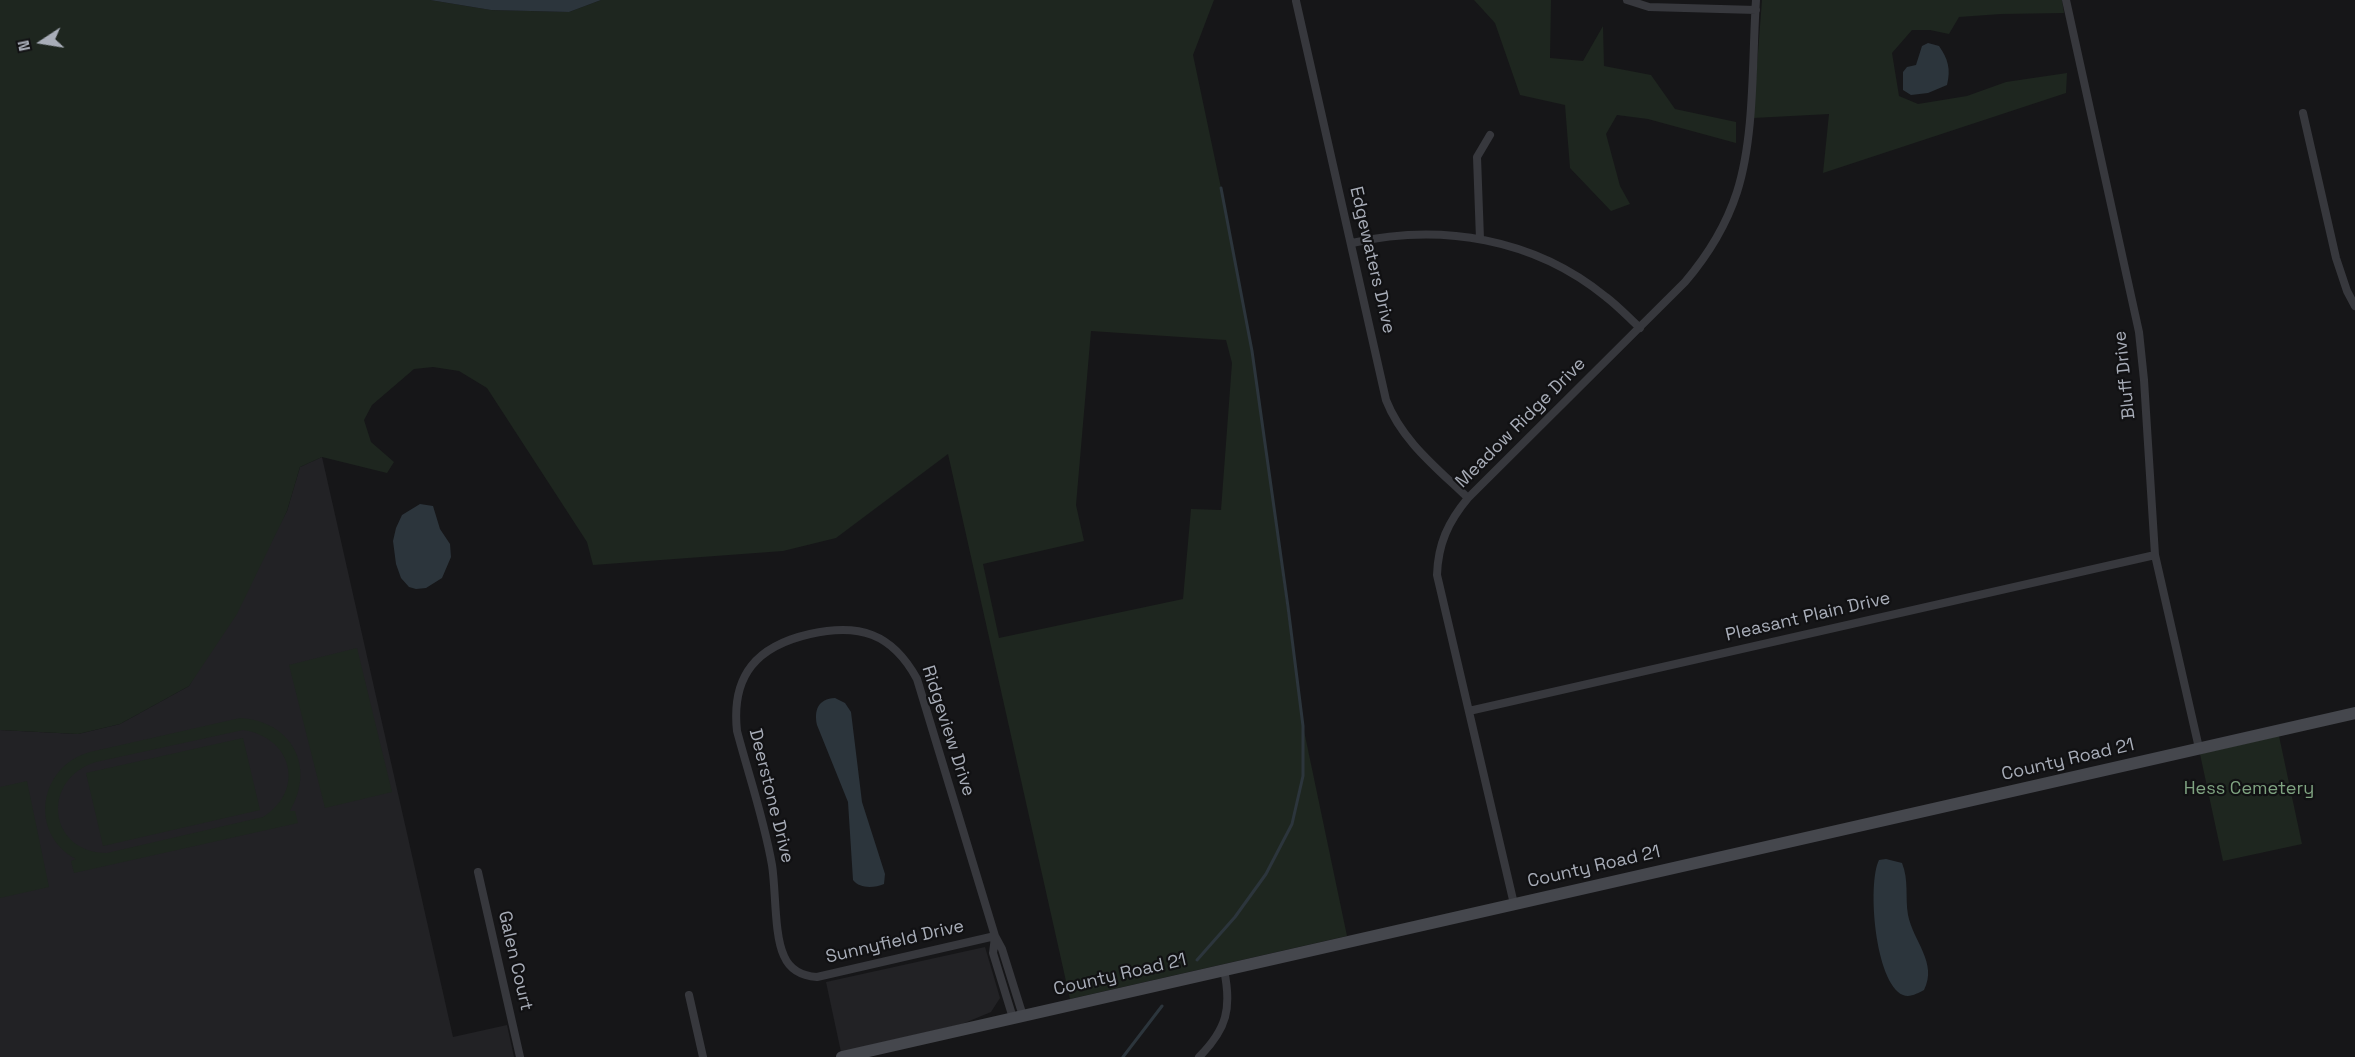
<!DOCTYPE html>
<html>
<head>
<meta charset="utf-8">
<style>
	body { margin:0 }
	#map { position:relative; width:2355px; height:1057px; overflow:hidden; background:#161618; font-family:"Space Grotesk",sans-serif }
	canvas { display:block }
	.north { position:absolute; left:12px; top:12px; width:60px; height:60px; -webkit-text-stroke:4px #111113; paint-order:stroke; rotate:258deg; font-size:16px; font-weight:700; line-height:24px; text-align:center; color:#a8adb8 }
	.north::after { content:''; display:block; margin:auto; width:21px; height:27px; background:#a8adb8; clip-path:polygon(50% 0,100% 100%,50% 72%,0 100%) }
</style>
</head>
<body>
<div id="map">
<canvas width="2355" height="1057"></canvas>
<div class="north">N</div>
</div>
<script>
const ctx = document.querySelector('canvas').getContext('2d');
ctx.lineJoin = 'round';
function paint(path, color) {
  ctx.fillStyle = color;
  ctx.fill(path, 'evenodd');
}
function strokePath(path, color, width, dash) {
  ctx.strokeStyle = color;
  ctx.lineWidth = width;
  ctx.lineCap = dash ? 'butt' : 'round';
  ctx.setLineDash(dash || []);
  ctx.stroke(path);
}
function drawText(font, color, halo, rows, align = 'center') {
  ctx.font = font + ' "Space Grotesk",sans-serif';
  ctx.lineWidth = 4.5;
  ctx.setLineDash([]);
  ctx.textBaseline = 'middle';
  ctx.strokeStyle = halo;
  ctx.fillStyle = color;
  for (const [text, x, y, turn = 0] of rows) {
    ctx.save();
    ctx.translate(x, y);
    ctx.rotate((+turn || 0) * Math.PI / 180);
    ctx.textAlign = isNaN(turn) ? turn : align;
    if (halo) ctx.strokeText(text, 0, 0);
    ctx.fillText(text, 0, 0);
    ctx.restore();
  }
}
const built = new Path2D(`
	M 322,457 L 453,1037 L 507,1025 L 514,1057 L 0,1057 L 0,730 L 78,734 L 120,724 L 189,686 L 287,511 L 300,467 Z
	M 985,947 L 1000,998 L 991,1012 L 962,1024 L 841,1052 L 826,982 Z`);
const green = new Path2D(`
	M 0,0 L 430,0 L 491,10 L 569,12 L 601,0 L 1214,0 L 1193,55 L 1221,188 L 1252,351 L 1303,726 L 1347,936 L 1070,999 L 948,454 L 836,538 L 783,551 L 593,565 L 587,542 L 487,388 L 459,371 L 433,367 L 414,369 L 372,405 L 364,420 L 371,442 L 394,462 L 387,473 L 322,457 L 300,467 L 287,511 L 237,614 L 189,686 L 120,724 L 78,734 L 0,730 ZM 1091,331 L 1226,340 L 1232,363 L 1221,510 L 1191,509 L 1183,599 L 999,638 L 983,564 L 1084,541 L 1076,505 Z
	M 1474,0 L 1551,0 L 1550,58 L 1583,61 L 1603,26 L 1604,66 L 1651,75 L 1675,109 L 1736,122 L 1736,143 L 1648,119 L 1617,115 L 1606,134 L 1620,186 L 1630,204 L 1611,211 L 1570,168 L 1565,105 L 1520,95 L 1495,23 Z
	M 1762,0 L 2062,0 L 2064,13 L 2001,14 L 1959,17 L 1949,34 L 1930,30 L 1912,30 L 1892,53 L 1899,96 L 1918,104 L 1967,96 L 2006,82 L 2067,73 L 2066,93 L 1823,173 L 1829,114 L 1753,118 Z
	M 357,648 L 392,792 L 325,808 L 289,665 Z
	M 240,718 C 292,721 316,767 290,811 L 295,811 L 298,823 L 74,873 L 71,861 L 76,859 C 28,833 39,766 90,752 ZM 243,730 C 292,737 306,790 263,817 L 107,853 C 48,853 40,779 96,762 Z
	M 2279,736 L 2302,844 L 2223,861 L 2200,754 Z
	M 243,738 L 260,810 L 103,846 L 86,773 Z
	M 27,781 L 49,887 L 0,898 L 0,787 Z`);
const water = new Path2D(`
	M 430,0 L 601,0 L 569,12 L 491,10 Z
	M 1928,43 L 1939,46 C 1948,59 1951,69 1947,85 L 1928,93 L 1911,95 L 1903,90 L 1903,72 L 1907,67 L 1916,65 L 1922,46 Z
	M 420,504 L 433,506 L 440,529 L 450,544 L 451,557 L 442,578 L 426,588 L 416,589 L 409,587 L 401,578 L 396,564 L 393,541 L 396,528 L 402,515 Z
	M 835,698 L 845,703 L 851,712 L 862,802 L 885,874 L 884,884 C 874,888 860,889 853,880 L 848,802 L 817,725 C 814,710 818,699 835,698 Z
	M 1886,859 L 1902,863 C 1909,880 1905,897 1908,915 C 1913,941 1938,963 1924,990 C 1918,993 1910,998 1903,995 C 1875,983 1867,884 1879,860 Z`);
const stream = new Path2D(`
	M 1197,960 L 1235,917 L 1266,874 L 1292,824 L 1303,776 L 1303,726 L 1288,607 L 1252,351 L 1221,188
	M 1123,1057 L 1162,1006`);
const street = new Path2D(`
	M 1627,0 L 1649,7 L 1756,10
	M 2066,0 L 2139,332 L 2144,380 L 2155,555 L 2199,748
	M 1296,1 L 1386,400 C 1402,441 1437,468 1468,498
	M 2303,113 L 2336,258 L 2347,291 L 2355,306
	M 1480,239 L 1477,157 L 1490,135
	M 1352,243 C 1441,223 1534,238 1606,297 C 1618,306 1629,318 1640,328
	M 1469,711 L 2155,555
	M 478,872 L 520,1057
	M 1514,904 L 1437,575 C 1438,544 1448,522 1468,498 L 1685,282 C 1708,255 1726,226 1737,192 C 1755,136 1752,59 1756,0
	M 995,936 L 817,977 C 802,976 790,970 784,956 C 774,935 776,890 772,865 C 764,819 749,776 737,731 C 731,675 757,646 810,634 C 859,623 892,633 917,679 L 995,936 L 1002,949 L 1023,1016
	M 995,937 L 993,953 L 1013,1018
	M 689,995 L 703,1057
	M 1199,1057 C 1227,1029 1232,1008 1224,970`);
const secondary = new Path2D(`
	M 842,1057 L 2355,713`);
const streetNames = [
	["Edgewaters Drive",1372,260,77],
	["Bluff Drive",2125,375,-96],
	["Meadow Ridge Drive",1521,423,-45],
	["Pleasant Plain Drive",1808,617,-13],
	["Ridgeview Drive",948,731,72],
	["County Road 21",2068,760,-13],
	["Deerstone Drive",771,796,76],
	["County Road 21",1594,867,-13],
	["Sunnyfield Drive",895,942,-13],
	["Galen Court",515,961,77],
	["County Road 21",1120,975,-13]
];
const parkNames = [
	["Hess Cemetery",2249,789]
];
paint(built, '#222225');
paint(green, '#1e261f');
paint(water, '#2c353c');
strokePath(stream, '#2c353c', 3);
strokePath(street, '#37383d', 8);
strokePath(secondary, '#45474d', 12);
drawText('18px', '#a8adb8', '#111113', streetNames);
drawText('18px', '#7fa381', '#111113', parkNames);
</script>
</body>
</html>
